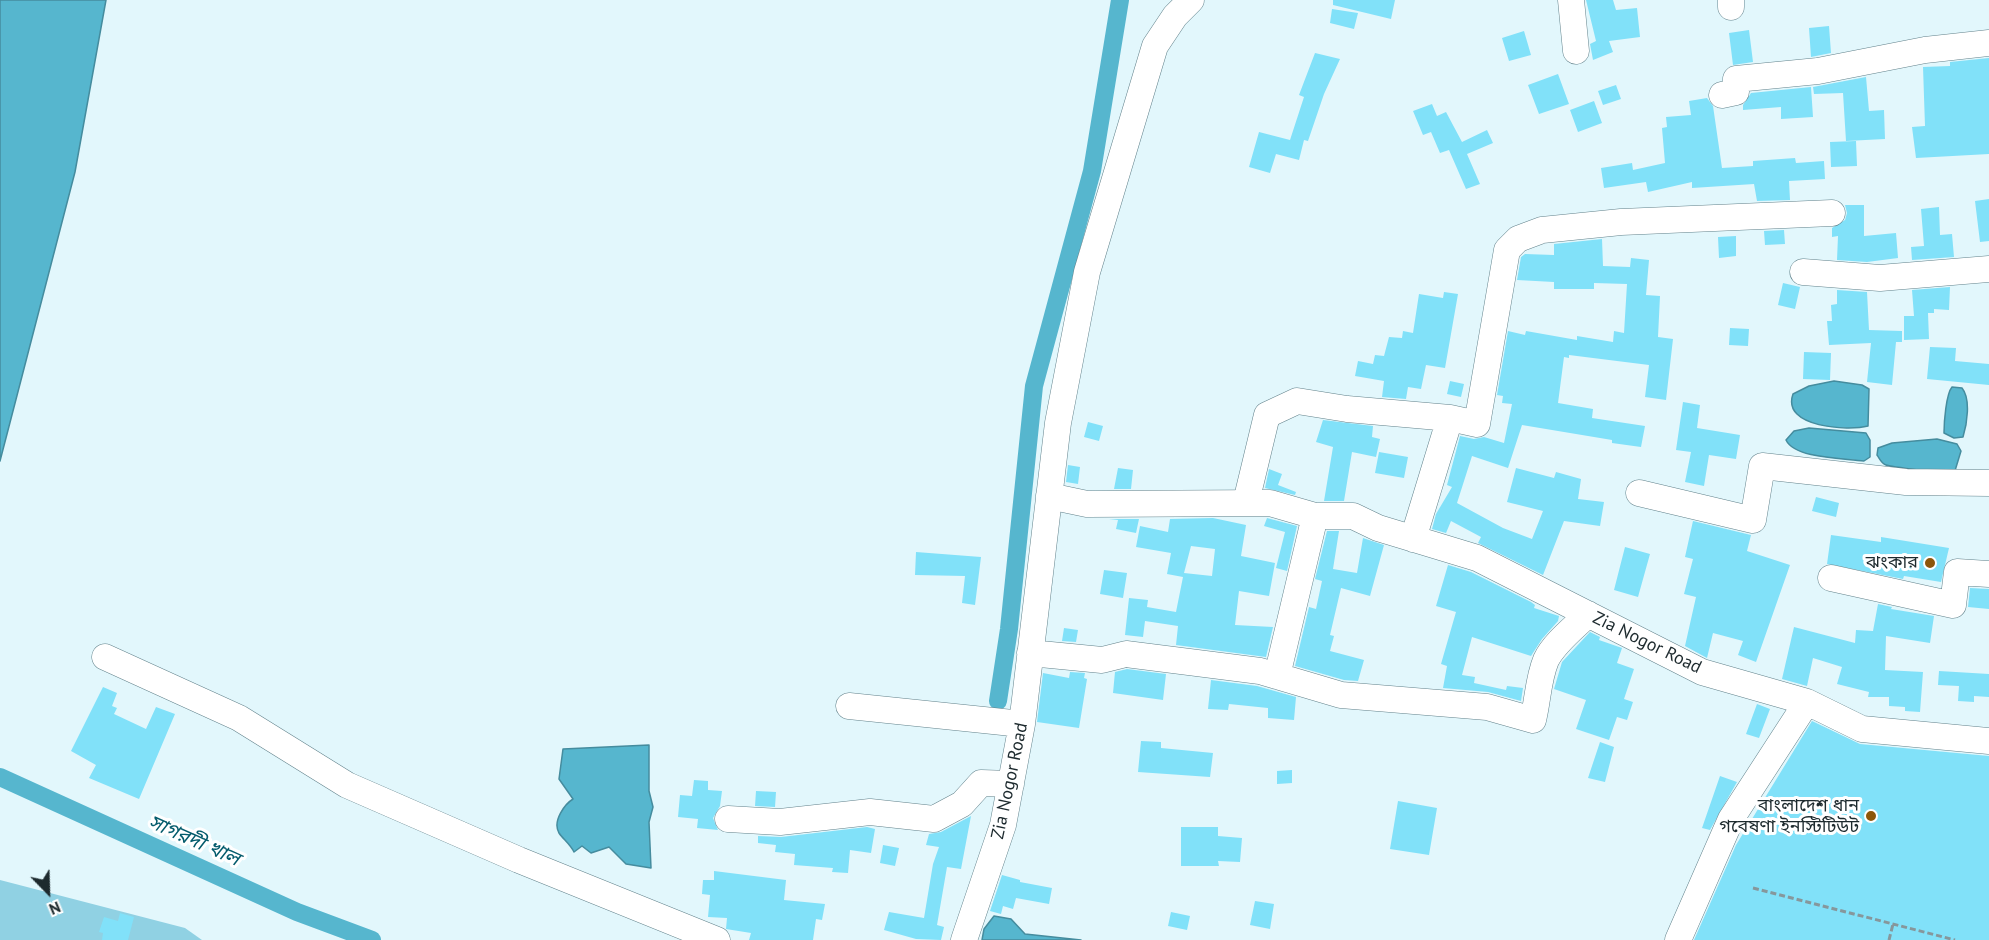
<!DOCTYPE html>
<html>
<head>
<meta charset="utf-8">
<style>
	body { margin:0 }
	#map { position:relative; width:1989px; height:940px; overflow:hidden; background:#e2f7fc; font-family:"PT Sans",sans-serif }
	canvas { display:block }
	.north { position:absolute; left:18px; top:862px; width:60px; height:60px; -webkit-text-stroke:4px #fff; paint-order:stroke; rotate:157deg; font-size:16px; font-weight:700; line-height:24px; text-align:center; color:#1d2a2e }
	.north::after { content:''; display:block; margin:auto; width:21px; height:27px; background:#1d2a2e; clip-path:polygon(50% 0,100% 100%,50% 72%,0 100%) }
</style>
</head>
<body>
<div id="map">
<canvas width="1989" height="940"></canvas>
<div class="north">N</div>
</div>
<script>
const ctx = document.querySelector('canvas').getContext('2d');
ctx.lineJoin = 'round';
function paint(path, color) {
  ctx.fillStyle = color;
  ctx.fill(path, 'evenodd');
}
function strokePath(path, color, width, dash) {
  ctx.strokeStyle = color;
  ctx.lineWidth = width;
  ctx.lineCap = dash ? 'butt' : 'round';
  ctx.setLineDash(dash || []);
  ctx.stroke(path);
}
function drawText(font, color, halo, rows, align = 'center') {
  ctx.font = font + ' "PT Sans","Noto Sans Bengali",sans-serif';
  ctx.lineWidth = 6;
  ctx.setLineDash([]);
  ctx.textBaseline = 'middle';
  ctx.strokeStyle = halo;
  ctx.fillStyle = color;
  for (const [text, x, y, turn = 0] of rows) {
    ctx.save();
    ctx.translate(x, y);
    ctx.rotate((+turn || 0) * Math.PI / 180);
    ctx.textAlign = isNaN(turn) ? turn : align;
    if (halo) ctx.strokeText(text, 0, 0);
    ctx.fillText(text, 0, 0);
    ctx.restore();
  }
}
const green = new Path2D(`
	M 0,880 L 185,928 L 202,940 L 0,940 Z`);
const water = new Path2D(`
	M 0,0 L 106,0 L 75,172 L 0,461 Z
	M 1834,381 L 1862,385 L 1869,389 L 1868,426 C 1849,431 1781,428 1793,394 L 1809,386 Z
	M 1952,387 L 1962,388 C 1971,399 1967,424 1963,437 L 1954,438 L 1944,433 C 1944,423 1946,394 1952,387 Z
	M 1809,428 L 1866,433 L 1870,440 L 1870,457 L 1864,461 C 1844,458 1795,459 1786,440 L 1794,431 Z
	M 1937,439 L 1957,444 L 1961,451 L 1954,474 C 1950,474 1890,467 1886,465 C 1881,463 1880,459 1877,455 L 1878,448 L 1892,443 Z
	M 649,745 L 649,791 L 653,807 L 649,822 L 651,868 L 626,864 L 609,847 L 591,853 L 582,846 L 574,852 C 570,844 563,839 559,833 C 552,821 565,804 573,799 L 559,779 L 563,749 Z
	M 994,916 L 1011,919 L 1025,934 L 1081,940 L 982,940 L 984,929 Z`);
const canal = new Path2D(`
	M 998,701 L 1009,629 L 1034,386 L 1092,171 L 1120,0
	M 0,777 L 297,912 L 372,940`);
const building = new Path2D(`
	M 1333,0 L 1395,0 L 1391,19 L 1333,5 Z
	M 1586,0 L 1613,0 L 1616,10 L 1637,8 L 1640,37 L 1609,41 L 1613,52 L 1593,60 L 1590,44 L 1596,41 Z
	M 1332,9 L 1358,13 L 1354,29 L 1330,23 Z
	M 1829,26 L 1831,53 L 1811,57 L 1809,28 Z
	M 1749,30 L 1753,62 L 1733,65 L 1729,33 Z
	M 1524,31 L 1531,55 L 1509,61 L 1502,38 Z
	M 1315,53 L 1340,59 L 1324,94 L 1308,141 L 1304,140 L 1299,160 L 1276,154 L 1270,173 L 1249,167 L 1259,132 L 1290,140 L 1304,97 L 1299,95 Z
	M 1989,58 L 1989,154 L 1916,158 L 1912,127 L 1925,126 L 1923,67 L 1950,66 L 1950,62 Z
	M 1558,74 L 1569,104 L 1539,114 L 1528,85 Z
	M 1866,77 L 1869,111 L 1884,110 L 1885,139 L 1846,141 L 1843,93 L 1814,94 L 1813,87 Z
	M 1616,85 L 1621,99 L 1603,105 L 1598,91 Z
	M 1811,87 L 1813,117 L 1781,119 L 1781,107 L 1743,110 L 1743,105 L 1751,93 Z
	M 1707,98 L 1713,106 L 1722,168 L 1753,166 L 1753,161 L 1795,158 L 1796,163 L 1824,161 L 1825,179 L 1789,181 L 1790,200 L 1757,201 L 1754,184 L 1692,188 L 1692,182 L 1648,192 L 1646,182 L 1604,188 L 1601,168 L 1632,163 L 1633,170 L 1665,163 L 1662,128 L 1667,127 L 1666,117 L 1691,115 L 1689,101 Z
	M 1594,101 L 1602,123 L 1578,132 L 1570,110 Z
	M 1432,104 L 1437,116 L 1446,112 L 1462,142 L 1487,130 L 1493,143 L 1467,154 L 1480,184 L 1466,189 L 1449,150 L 1440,153 L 1431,132 L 1423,135 L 1413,111 Z
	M 1856,141 L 1857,166 L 1831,167 L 1830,142 Z
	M 1989,199 L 1989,241 L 1980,242 L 1975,201 Z
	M 1845,205 L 1864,205 L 1864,236 L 1896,233 L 1898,258 L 1867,262 L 1837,260 L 1838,236 L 1832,237 L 1832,228 L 1845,220 L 1847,213 Z
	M 1939,207 L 1940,235 L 1952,234 L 1954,257 L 1912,260 L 1911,247 L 1924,246 L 1921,209 Z
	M 1784,230 L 1785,244 L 1765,245 L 1764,231 Z
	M 1736,236 L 1736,256 L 1719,258 L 1718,237 Z
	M 1602,239 L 1603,266 L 1630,267 L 1631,258 L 1649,260 L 1646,295 L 1660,296 L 1658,337 L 1673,339 L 1666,400 L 1645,397 L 1649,365 L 1569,355 L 1569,358 L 1564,357 L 1558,403 L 1593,409 L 1592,418 L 1645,426 L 1641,447 L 1612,443 L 1612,440 L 1522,425 L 1508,468 L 1472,456 L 1457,503 L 1503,528 L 1532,539 L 1543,511 L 1507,502 L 1516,468 L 1554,478 L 1556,472 L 1581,479 L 1578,499 L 1604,502 L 1600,526 L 1564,521 L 1543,575 L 1478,543 L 1481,537 L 1451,521 L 1446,533 L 1432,529 L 1436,514 L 1452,487 L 1447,485 L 1460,436 L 1474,439 L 1484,437 L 1504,443 L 1512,404 L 1502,403 L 1503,396 L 1497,395 L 1508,331 L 1525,335 L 1526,331 L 1577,340 L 1577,336 L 1613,342 L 1614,331 L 1624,333 L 1627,284 L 1594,283 L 1594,289 L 1554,289 L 1554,282 L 1517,280 L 1521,257 L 1525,254 L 1554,255 L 1554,244 Z
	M 1783,283 L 1800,287 L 1795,309 L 1778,305 Z
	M 1950,287 L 1949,310 L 1934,309 L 1934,313 L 1928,313 L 1929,339 L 1904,340 L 1904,316 L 1914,316 L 1912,290 Z
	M 1837,290 L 1867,292 L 1869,330 L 1902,331 L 1902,342 L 1896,342 L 1892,385 L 1867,382 L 1871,343 L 1829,345 L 1827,321 L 1832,321 L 1831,305 L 1837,304 Z
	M 1444,292 L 1458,294 L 1445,368 L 1426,365 L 1421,389 L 1408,387 L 1406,399 L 1382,397 L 1384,381 L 1355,376 L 1358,361 L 1373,364 L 1375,355 L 1384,356 L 1389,337 L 1402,338 L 1403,331 L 1413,333 L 1419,294 L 1443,298 Z
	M 1730,328 L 1749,329 L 1748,346 L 1729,345 Z
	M 1930,347 L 1956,348 L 1955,361 L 1989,364 L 1989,385 L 1927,379 Z
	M 1804,352 L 1831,353 L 1830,380 L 1803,379 Z
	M 1450,381 L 1464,384 L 1461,397 L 1447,394 Z
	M 1683,402 L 1700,405 L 1697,428 L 1740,435 L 1736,459 L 1709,455 L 1704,486 L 1685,482 L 1691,452 L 1676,450 Z
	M 1323,420 L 1373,426 L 1372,437 L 1380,439 L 1376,457 L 1352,452 L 1344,501 L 1324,501 L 1333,447 L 1316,442 Z
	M 1088,422 L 1103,426 L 1099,441 L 1084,437 Z
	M 1379,452 L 1408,457 L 1404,478 L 1375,473 Z
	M 1068,465 L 1080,467 L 1078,484 L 1066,482 Z
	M 1118,468 L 1133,470 L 1131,489 L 1114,489 Z
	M 1269,469 L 1282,474 L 1278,485 L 1296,492 L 1295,495 L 1265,488 Z
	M 1816,497 L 1839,503 L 1836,517 L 1812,511 Z
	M 1213,518 L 1246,525 L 1241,556 L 1275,563 L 1269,596 L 1239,591 L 1235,625 L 1273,627 L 1266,657 L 1176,645 L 1178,626 L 1145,621 L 1143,637 L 1125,635 L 1129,598 L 1148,600 L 1147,607 L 1176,612 L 1183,577 L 1167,574 L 1171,553 L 1136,547 L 1140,526 L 1168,532 L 1170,519 ZM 1191,546 L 1215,549 L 1212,576 L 1184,573 Z
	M 1267,518 L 1297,526 L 1287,571 L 1276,568 L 1285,532 L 1264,526 Z
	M 1109,519 L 1139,519 L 1136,533 L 1116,529 L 1118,520 Z
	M 1693,521 L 1751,535 L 1747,551 L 1790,565 L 1756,662 L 1738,655 L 1743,641 L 1713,633 L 1707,658 L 1685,646 L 1696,597 L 1684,594 L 1693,559 L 1685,557 Z
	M 1327,531 L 1339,531 L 1333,569 L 1357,573 L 1363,538 L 1384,545 L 1370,596 L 1341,588 L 1330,635 L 1334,636 L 1330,651 L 1364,660 L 1358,681 L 1344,680 L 1295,666 L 1309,607 L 1316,609 L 1322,581 L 1315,579 Z
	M 1831,535 L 1881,542 L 1881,537 L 1949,548 L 1941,582 L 1904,576 L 1903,579 L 1827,564 Z
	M 1625,547 L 1650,554 L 1638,597 L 1614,590 Z
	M 916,552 L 981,557 L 975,605 L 962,603 L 965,576 L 915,575 Z
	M 1448,565 L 1471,572 L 1531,602 L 1535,605 L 1534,608 L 1559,616 L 1558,621 L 1542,639 L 1531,656 L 1472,637 L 1462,675 L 1475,677 L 1474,683 L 1506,690 L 1507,686 L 1523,688 L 1521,701 L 1488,692 L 1443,688 L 1447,666 L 1441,664 L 1456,612 L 1436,606 Z
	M 1104,570 L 1127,573 L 1123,598 L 1100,594 Z
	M 1970,588 L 1989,589 L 1989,609 L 1968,607 Z
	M 1878,604 L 1892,607 L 1891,609 L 1934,616 L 1930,643 L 1886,636 L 1885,670 L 1923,672 L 1920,712 L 1905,711 L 1905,707 L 1889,706 L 1889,697 L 1868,697 L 1869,692 L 1837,684 L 1842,667 L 1813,658 L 1807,686 L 1782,679 L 1794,627 L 1855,643 L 1856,630 L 1873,631 Z
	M 1064,628 L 1078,630 L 1076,642 L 1062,641 Z
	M 1590,632 L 1600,637 L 1599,640 L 1622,648 L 1617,663 L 1634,669 L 1624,699 L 1633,702 L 1627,720 L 1617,717 L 1609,740 L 1576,729 L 1586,700 L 1554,689 L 1562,662 Z
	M 1127,669 L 1166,674 L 1163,700 L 1113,693 L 1115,672 Z
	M 1939,671 L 1989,674 L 1989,697 L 1974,696 L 1974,702 L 1958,701 L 1959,686 L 1938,685 Z
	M 1070,672 L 1085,673 L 1084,678 L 1087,679 L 1079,728 L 1037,722 L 1043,673 L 1069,678 Z
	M 1211,680 L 1257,686 L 1296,697 L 1294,720 L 1268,718 L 1268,708 L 1229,704 L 1228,710 L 1208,709 Z
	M 103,687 L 117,693 L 112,706 L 117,708 L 114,714 L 146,729 L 156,707 L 175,714 L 139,799 L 89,778 L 96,765 L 71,751 Z
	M 1757,704 L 1770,709 L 1759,738 L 1746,734 Z
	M 1812,721 L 1860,744 L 1989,756 L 1989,940 L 1694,940 L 1736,845 Z
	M 1141,741 L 1161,742 L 1161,748 L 1213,753 L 1210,777 L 1138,772 Z
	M 1600,742 L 1614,747 L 1605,782 L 1588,778 Z
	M 1292,770 L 1292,783 L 1277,784 L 1277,771 Z
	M 1720,776 L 1737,782 L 1710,830 L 1702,828 Z
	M 694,780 L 708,781 L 708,790 L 722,791 L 720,806 L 713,818 L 718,830 L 697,828 L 698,819 L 678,817 L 680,795 L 692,796 Z
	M 756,791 L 776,792 L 775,807 L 755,806 Z
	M 1398,801 L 1437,808 L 1429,855 L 1390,849 Z
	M 971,816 L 961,869 L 947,867 L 937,925 L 944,927 L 941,940 L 916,939 L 884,930 L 889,912 L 924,918 L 933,864 L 939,847 L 926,845 L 929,834 L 941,832 Z
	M 867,827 L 875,829 L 871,853 L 850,850 L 848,873 L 832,872 L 833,868 L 794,865 L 795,854 L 775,852 L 776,845 L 758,843 L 758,836 L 781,837 Z
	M 1181,827 L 1218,827 L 1218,836 L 1242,838 L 1240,862 L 1218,861 L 1219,866 L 1181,866 Z
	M 883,845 L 899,848 L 895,866 L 880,863 Z
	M 714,871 L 786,880 L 784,900 L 825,904 L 822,920 L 816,919 L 813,940 L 749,940 L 751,933 L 726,929 L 727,918 L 708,917 L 710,895 L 702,894 L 703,880 L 714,880 Z
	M 1002,875 L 1020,880 L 1020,882 L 1052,888 L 1049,904 L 1016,898 L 1013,909 L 1003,906 L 1001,914 L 990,911 Z
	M 1255,901 L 1274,904 L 1270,929 L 1250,925 Z
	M 1171,912 L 1190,916 L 1187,930 L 1168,926 Z
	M 120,913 L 134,917 L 128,940 L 102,940 L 103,933 L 99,932 L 104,917 L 118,921 Z`);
const path = new Path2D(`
	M 1753,888 L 1955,940
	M 1889,940 L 1893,924`);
const minor = new Path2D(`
	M 1571,0 L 1576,51
	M 1731,0 L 1731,7
	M 1722,95 L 1736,92 L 1736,79 L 1818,71 L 1925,50 L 1989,43
	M 1803,272 L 1880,278 L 1989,269
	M 1639,493 L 1753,520 L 1762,466 L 1906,482 L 1989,483
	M 1049,496 L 1087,504 L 1270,503 L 1315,516 L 1353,516 L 1378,528 L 1477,558 L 1702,672 L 1807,702 L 1862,729 L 1989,741
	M 1246,502 L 1267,415 L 1297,401 L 1347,409 L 1450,418 L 1477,424 L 1507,250 L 1518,239 L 1542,230 L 1621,222 L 1832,213
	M 1413,539 L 1450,418
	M 1831,578 L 1953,605 L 1957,572 L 1989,574
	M 1030,653 L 1102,660 L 1126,654 L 1260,671 L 1341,695 L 1487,707 L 1533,720 C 1538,700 1538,679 1546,660 C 1554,643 1575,627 1588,614
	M 105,657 L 239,718 L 347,785 L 519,860 L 717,940
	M 1277,676 L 1315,516
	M 849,706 L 1022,724
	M 728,819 L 780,822 L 870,812 L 934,819 L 962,804 L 981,783 L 1011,784
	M 964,940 L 1003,825 L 1022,724 L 1058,423 L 1087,272 L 1155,46 L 1175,16 L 1191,0
	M 1678,940 L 1731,819 L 1807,702`);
const markers = [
	[1930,563,6,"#8d560a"],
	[1871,816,6,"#8d560a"]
];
const poiNames = [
	["ঝংকার",1918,563],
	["বাংলাদেশ ধান",1859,806],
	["গবেষণা ইনস্টিটিউট",1859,827]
];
const streetNames = [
	["Zia Nogor Road",1647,643,26],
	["Zia Nogor Road",1010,781,-78]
];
const waterNames = [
	["সাগরদী খাল",194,841,24]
];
paint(green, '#90d1e3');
paint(water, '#56b6ce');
strokePath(water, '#458c9e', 1.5);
strokePath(canal, '#56b6ce', 18);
paint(building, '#81e1f9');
strokePath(minor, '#62828b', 27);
strokePath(path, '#86979c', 3, [6, 3]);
strokePath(minor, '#fff', 26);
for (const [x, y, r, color] of markers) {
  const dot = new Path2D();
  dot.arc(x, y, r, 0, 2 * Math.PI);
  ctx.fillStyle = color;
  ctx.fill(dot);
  strokePath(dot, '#fff', 2);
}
drawText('18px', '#1d2a2e', '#fff', poiNames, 'right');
drawText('18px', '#1d2a2e', '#fff', streetNames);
drawText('italic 20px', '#045b6c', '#fff', waterNames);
</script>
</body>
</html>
